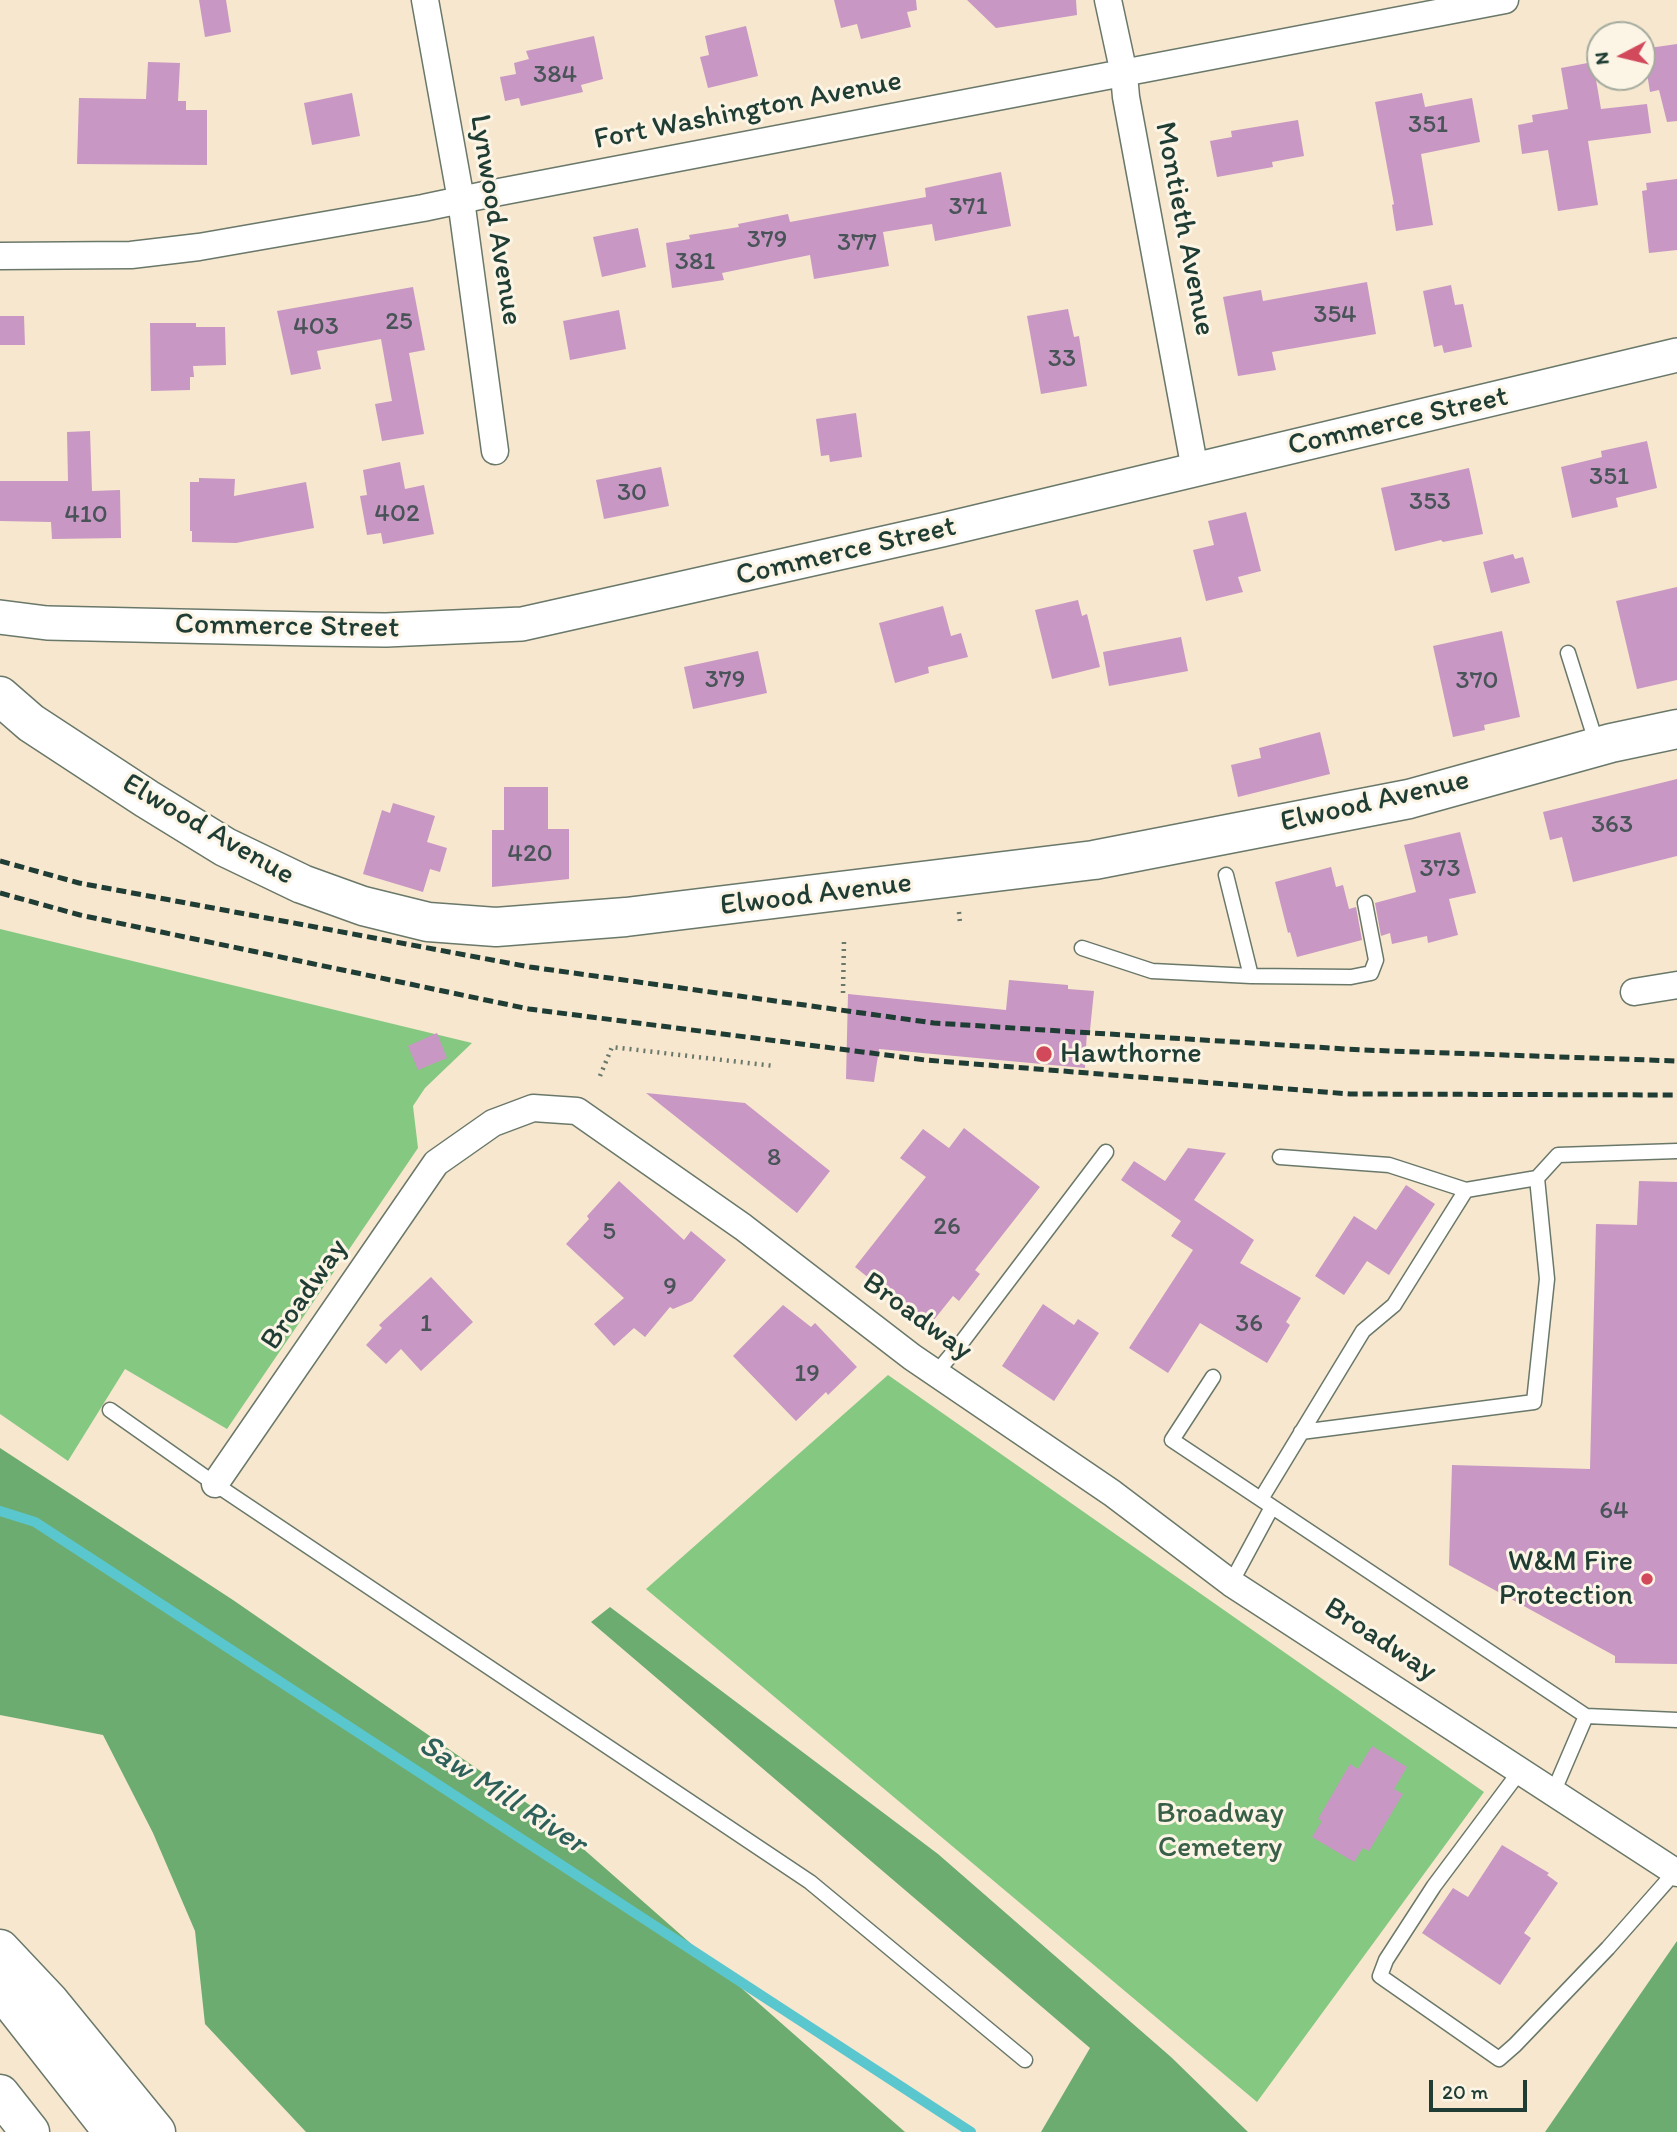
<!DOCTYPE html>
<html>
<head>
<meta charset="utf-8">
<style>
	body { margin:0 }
	#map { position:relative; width:1677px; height:2132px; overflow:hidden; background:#f6e7ce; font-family:Itim,sans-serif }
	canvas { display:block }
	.north { position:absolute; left:1586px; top:21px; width:70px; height:70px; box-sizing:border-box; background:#fcf5e5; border:2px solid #a4ab9e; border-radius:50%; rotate:263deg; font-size:19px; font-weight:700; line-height:28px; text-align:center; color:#1f3d34 }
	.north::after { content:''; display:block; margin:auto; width:24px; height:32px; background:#d1495b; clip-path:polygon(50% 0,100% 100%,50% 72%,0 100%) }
	.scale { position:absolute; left:1429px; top:2080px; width:98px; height:32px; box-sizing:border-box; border:4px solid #1f3d34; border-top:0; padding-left:9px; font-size:21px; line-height:24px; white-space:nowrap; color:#1f3d34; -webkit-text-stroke:5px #fcf5e5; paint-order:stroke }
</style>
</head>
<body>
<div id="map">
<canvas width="1677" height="2132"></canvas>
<div class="north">N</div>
<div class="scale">20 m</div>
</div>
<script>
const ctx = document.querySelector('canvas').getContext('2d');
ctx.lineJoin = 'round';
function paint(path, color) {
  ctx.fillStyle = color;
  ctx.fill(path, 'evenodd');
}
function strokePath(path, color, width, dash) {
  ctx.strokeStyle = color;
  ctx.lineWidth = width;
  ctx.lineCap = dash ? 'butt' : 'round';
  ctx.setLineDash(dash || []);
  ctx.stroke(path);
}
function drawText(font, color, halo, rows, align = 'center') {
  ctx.font = font + ' Itim,sans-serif';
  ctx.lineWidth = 6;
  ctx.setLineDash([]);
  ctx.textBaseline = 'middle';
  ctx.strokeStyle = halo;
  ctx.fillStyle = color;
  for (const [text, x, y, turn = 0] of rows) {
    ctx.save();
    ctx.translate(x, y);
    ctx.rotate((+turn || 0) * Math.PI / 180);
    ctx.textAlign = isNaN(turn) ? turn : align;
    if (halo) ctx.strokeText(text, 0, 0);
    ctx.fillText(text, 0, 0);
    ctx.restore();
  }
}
const green = new Path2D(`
	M 0,929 L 472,1043 L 425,1088 L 413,1106 L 418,1148 L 227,1429 L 125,1369 L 68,1461 L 0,1414 Z
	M 888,1375 L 1484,1792 L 1257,2102 L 646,1589 Z`);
const forest = new Path2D(`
	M 0,1448 L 233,1600 L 547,1817 L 905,2132 L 306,2132 L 205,2024 L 195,1931 L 153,1833 L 103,1735 L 0,1715 Z
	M 610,1607 L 938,1854 L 1171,2057 L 1248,2132 L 1041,2132 L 1090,2048 L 591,1622 Z
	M 1677,1941 L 1677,2132 L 1545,2132 Z`);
const stream = new Path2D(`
	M 0,1511 L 35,1522 L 971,2132`);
const building = new Path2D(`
	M 199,0 L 226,0 L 231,32 L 205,37 Z
	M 834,0 L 916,0 L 917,10 L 907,12 L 911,27 L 861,39 L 857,24 L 841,28 Z
	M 967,0 L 1076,0 L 1077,15 L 996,28 Z
	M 746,26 L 758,76 L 708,88 L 700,57 L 709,55 L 705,36 Z
	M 594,36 L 603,79 L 581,85 L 583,92 L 521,106 L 519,98 L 505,101 L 500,77 L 516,74 L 514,63 L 529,59 L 526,51 Z
	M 1677,44 L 1677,121 L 1667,122 L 1659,90 L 1650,92 L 1644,54 L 1650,53 L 1649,48 Z
	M 148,62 L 180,63 L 178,101 L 186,101 L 186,110 L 207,110 L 207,165 L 77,164 L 79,98 L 146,99 Z
	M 1593,62 L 1601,109 L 1647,104 L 1651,133 L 1588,141 L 1598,205 L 1558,211 L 1548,150 L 1522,154 L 1518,125 L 1533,122 L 1532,115 L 1568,109 L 1561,68 Z
	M 352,93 L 360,136 L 312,145 L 304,103 Z
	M 1422,93 L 1425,107 L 1472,98 L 1480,142 L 1421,154 L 1433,225 L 1396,231 L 1392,205 L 1394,204 L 1375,102 Z
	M 1298,120 L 1304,156 L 1272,162 L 1273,167 L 1217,177 L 1210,141 L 1232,137 L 1231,131 Z
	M 1001,172 L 1011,226 L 935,241 L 932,224 L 883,232 L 889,266 L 814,279 L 810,255 L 722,273 L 724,280 L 672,288 L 666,243 L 690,239 L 689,235 L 739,227 L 738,224 L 788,214 L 790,222 L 926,197 L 925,188 Z
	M 1677,179 L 1677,250 L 1649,253 L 1642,191 L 1647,190 L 1646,183 Z
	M 638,228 L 646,267 L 602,277 L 593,237 Z
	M 1367,282 L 1376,334 L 1272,352 L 1276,370 L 1238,376 L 1223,297 L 1261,290 L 1263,301 Z
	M 1451,285 L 1455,305 L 1463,304 L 1472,347 L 1444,353 L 1442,345 L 1434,347 L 1423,291 Z
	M 413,287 L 425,350 L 409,353 L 424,434 L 382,441 L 375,404 L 392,401 L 381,339 L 317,351 L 321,369 L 291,375 L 277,311 Z
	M 1068,309 L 1074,337 L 1079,336 L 1087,386 L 1041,394 L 1027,316 Z
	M 619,310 L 626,349 L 570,360 L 563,321 Z
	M 0,316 L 24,316 L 25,345 L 0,345 Z
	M 150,323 L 196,323 L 196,327 L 225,327 L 226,365 L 193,366 L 194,377 L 190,377 L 190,390 L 151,391 Z
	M 856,413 L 862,457 L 830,462 L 829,455 L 821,456 L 816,419 Z
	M 90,431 L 92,491 L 120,490 L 121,538 L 52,539 L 51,522 L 0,521 L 0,481 L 68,481 L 67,432 Z
	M 1647,441 L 1657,488 L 1616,498 L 1618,507 L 1572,518 L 1561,467 L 1602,457 L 1601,451 Z
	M 400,462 L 405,489 L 424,485 L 434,534 L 383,544 L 381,533 L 367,535 L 360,496 L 367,495 L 363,470 Z
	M 661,467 L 669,506 L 604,519 L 596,480 Z
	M 1469,468 L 1483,534 L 1443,542 L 1441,540 L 1395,551 L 1381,488 Z
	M 199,478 L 235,479 L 234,496 L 306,482 L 314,528 L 236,543 L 192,542 L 192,531 L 190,531 L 190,482 L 199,482 Z
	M 1246,512 L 1261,571 L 1238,577 L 1243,592 L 1206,601 L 1193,550 L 1214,545 L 1208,521 Z
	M 1513,554 L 1515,559 L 1523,557 L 1530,583 L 1491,593 L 1483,562 Z
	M 1677,587 L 1677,680 L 1637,689 L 1616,601 Z
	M 1078,600 L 1082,616 L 1087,614 L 1100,667 L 1052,679 L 1035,610 Z
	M 943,606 L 951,636 L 961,633 L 968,657 L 928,667 L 929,673 L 895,683 L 879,623 Z
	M 1502,631 L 1520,717 L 1484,725 L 1485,730 L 1453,737 L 1433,646 Z
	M 1181,637 L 1188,671 L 1109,686 L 1103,652 Z
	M 758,651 L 767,693 L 693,709 L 684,667 Z
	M 1320,732 L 1330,774 L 1238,797 L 1231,765 L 1261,758 L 1259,748 Z
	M 1677,779 L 1677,856 L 1573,882 L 1562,837 L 1550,840 L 1543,812 Z
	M 504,787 L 548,787 L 548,829 L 569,829 L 569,879 L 492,887 L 492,830 L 504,830 Z
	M 393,803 L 435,816 L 427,842 L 447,848 L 440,872 L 430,869 L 423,892 L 363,874 L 382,810 L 390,813 Z
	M 1460,832 L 1476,893 L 1449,899 L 1458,935 L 1428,943 L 1427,936 L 1392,944 L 1390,933 L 1381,936 L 1375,903 L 1416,892 L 1404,845 Z
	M 1331,867 L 1336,887 L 1343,885 L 1349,909 L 1356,907 L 1362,940 L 1297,957 L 1290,932 L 1288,933 L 1275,882 Z
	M 1009,980 L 1068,985 L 1068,989 L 1094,991 L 1090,1030 L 1087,1030 L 1085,1068 L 879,1049 L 874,1082 L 846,1079 L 848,994 L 1006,1010 Z
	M 437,1033 L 447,1058 L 418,1070 L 408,1046 Z
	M 646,1093 L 745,1103 L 830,1171 L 797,1213 Z
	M 964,1128 L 1040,1187 L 975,1270 L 980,1274 L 959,1301 L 953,1296 L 929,1326 L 855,1267 L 926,1177 L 900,1158 L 923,1129 L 949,1148 Z
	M 1188,1148 L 1226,1153 L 1194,1200 L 1254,1240 L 1240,1263 L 1301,1298 L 1286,1322 L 1290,1325 L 1267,1363 L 1200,1323 L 1168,1373 L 1129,1348 L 1193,1250 L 1171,1236 L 1181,1221 L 1121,1180 L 1134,1161 L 1165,1181 Z
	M 619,1181 L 684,1240 L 691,1231 L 726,1260 L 692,1301 L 673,1309 L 670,1307 L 645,1337 L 634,1328 L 614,1346 L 594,1324 L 624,1298 L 566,1244 L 589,1219 L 587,1216 Z
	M 1639,1181 L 1677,1182 L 1677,1664 L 1615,1663 L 1615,1656 L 1449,1565 L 1452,1465 L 1590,1469 L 1596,1224 L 1637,1225 Z
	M 1406,1185 L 1435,1204 L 1389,1275 L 1367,1261 L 1344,1295 L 1315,1276 L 1354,1216 L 1376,1230 Z
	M 431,1277 L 473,1322 L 421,1371 L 401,1349 L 386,1364 L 366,1345 L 382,1328 L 379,1325 Z
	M 1043,1304 L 1074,1325 L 1078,1319 L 1099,1333 L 1054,1401 L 1002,1366 Z
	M 783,1305 L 811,1327 L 815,1323 L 857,1367 L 828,1395 L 826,1392 L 796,1421 L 733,1356 Z
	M 1372,1746 L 1407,1767 L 1394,1789 L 1403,1794 L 1369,1851 L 1363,1848 L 1354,1862 L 1312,1837 L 1322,1821 L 1318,1819 L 1350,1764 L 1358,1769 Z
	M 1502,1845 L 1549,1873 L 1547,1875 L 1558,1883 L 1524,1933 L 1531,1938 L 1500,1985 L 1422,1933 L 1453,1888 L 1468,1897 Z`);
const path = new Path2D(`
	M 959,912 L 960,923
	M 843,993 L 844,941
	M 600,1076 L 612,1047 L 774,1066`);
const service = new Path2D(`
	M 1568,653 L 1597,745
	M 1226,875 L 1251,976
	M 1082,948 L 1152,971 L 1251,976 L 1351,977 L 1371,973 L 1376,960 L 1365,903
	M 1280,1157 L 1389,1165 L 1466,1190
	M 936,1373 L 962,1342 L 1106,1152
	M 1213,1377 L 1172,1440 L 1586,1716
	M 110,1410 L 215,1484 L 810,1882 L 1025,2060
	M 1301,1432 L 1534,1402 L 1547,1279 L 1537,1178
	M 1261,1499 L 1363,1331 L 1394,1305 L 1466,1190 L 1537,1178 L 1558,1155 L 1677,1151
	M 1231,1583 L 1272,1507
	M 1520,1771 L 1434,1886 L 1386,1960 L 1380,1976 L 1499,2059 L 1515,2045 L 1608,1948 L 1675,1872
	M 1553,1793 L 1586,1716 L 1677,1720`);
const minor = new Path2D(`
	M 425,0 L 461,200 L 495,451
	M 1108,0 L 1124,74 L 1126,97 L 1195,470
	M 0,256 L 131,255 L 199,247 L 423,208 L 489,194 L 1505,0
	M 1634,992 L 1677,985
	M 215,1484 L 436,1163 L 493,1123 L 533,1108 L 577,1111 L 743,1227 L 912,1357 L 1112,1493 L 1231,1583 L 1677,1873`);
const tertiary = new Path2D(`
	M 0,617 L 47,623 L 312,629 L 386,630 L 522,624 L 942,530 L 1677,355`);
const secondary = new Path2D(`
	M 0,696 L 31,723 L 147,799 L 225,847 L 302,884 L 363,906 L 428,922 L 496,927 L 626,917 L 1094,860 L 1409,799 L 1611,743 L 1677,729`);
const trunk = new Path2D(`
	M 0,1988 L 113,2132
	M 0,2094 L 30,2132`);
const motorway = new Path2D(`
	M 0,1949 L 49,2001 L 156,2132`);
const rail = new Path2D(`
	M 0,861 L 79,883 L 530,967 L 934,1023 L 1362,1050 L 1677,1061
	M 0,893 L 80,915 L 529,1009 L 925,1060 L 1350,1094 L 1677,1095`);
const markers = [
	[1044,1054,9,"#d1495b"],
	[1647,1579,7,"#d1495b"]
];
const numberNames = [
	["384",555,75],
	["351",1428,125],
	["371",968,207],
	["379",767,240],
	["377",857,243],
	["381",695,262],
	["354",1335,315],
	["25",399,322],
	["403",316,327],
	["33",1062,359],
	["351",1609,477],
	["30",632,493],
	["353",1430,502],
	["402",397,514],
	["410",86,515],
	["379",725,680],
	["370",1477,681],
	["363",1612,825],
	["420",530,854],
	["373",1440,869],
	["8",774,1158],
	["26",947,1227],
	["5",609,1232],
	["9",670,1287],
	["1",426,1324],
	["36",1249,1324],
	["19",807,1374],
	["64",1614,1511]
];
const streetNames = [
	["Fort Washington Avenue",748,111,-11],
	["Lynwood Avenue",495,220,81],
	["Montieth Avenue",1184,229,79],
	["Commerce Street",1398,422,-13],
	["Commerce Street",846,552,-13],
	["Commerce Street",287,627,1],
	["Elwood Avenue",1375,802,-13],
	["Elwood Avenue",208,830,30],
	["Elwood Avenue",816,895,-7],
	["Broadway",305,1295,-55],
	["Broadway",917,1317,36],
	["Broadway",1380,1640,33]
];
const poiNames = [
	["Hawthorne",1060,1054],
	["W&M Fire",1633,1562,"right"],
	["Protection",1633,1596,"right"]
];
const parkNames = [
	["Broadway",1220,1814],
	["Cemetery",1220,1848]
];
const waterNames = [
	["Saw Mill River",502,1795,33]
];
paint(green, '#85c882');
paint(forest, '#6cac70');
strokePath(stream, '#5ac7cf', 10);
paint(building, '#c897c3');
strokePath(service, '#6a786a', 17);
strokePath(minor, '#6a786a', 29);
strokePath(tertiary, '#6a786a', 36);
strokePath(secondary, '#6a786a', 41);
strokePath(trunk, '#6a786a', 41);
strokePath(motorway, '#6a786a', 41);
strokePath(path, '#6a786a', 4.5, [2, 5]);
strokePath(service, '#fff', 14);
strokePath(minor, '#fff', 26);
strokePath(tertiary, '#fff', 33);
strokePath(secondary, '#fff', 38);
strokePath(trunk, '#fff', 38);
strokePath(motorway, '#fff', 38);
strokePath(rail, '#1f3d34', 5, [10, 5]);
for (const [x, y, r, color] of markers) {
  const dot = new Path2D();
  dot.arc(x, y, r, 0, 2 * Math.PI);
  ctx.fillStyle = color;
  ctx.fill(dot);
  strokePath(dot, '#fcf5e5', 2.5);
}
drawText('26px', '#495458', null, numberNames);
drawText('30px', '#1f3d34', '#fcf5e5', streetNames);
drawText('30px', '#1f3d34', '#fcf5e5', poiNames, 'left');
drawText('30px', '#386048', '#fcf5e5', parkNames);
drawText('italic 32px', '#2e605b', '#fcf5e5', waterNames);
</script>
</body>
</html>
